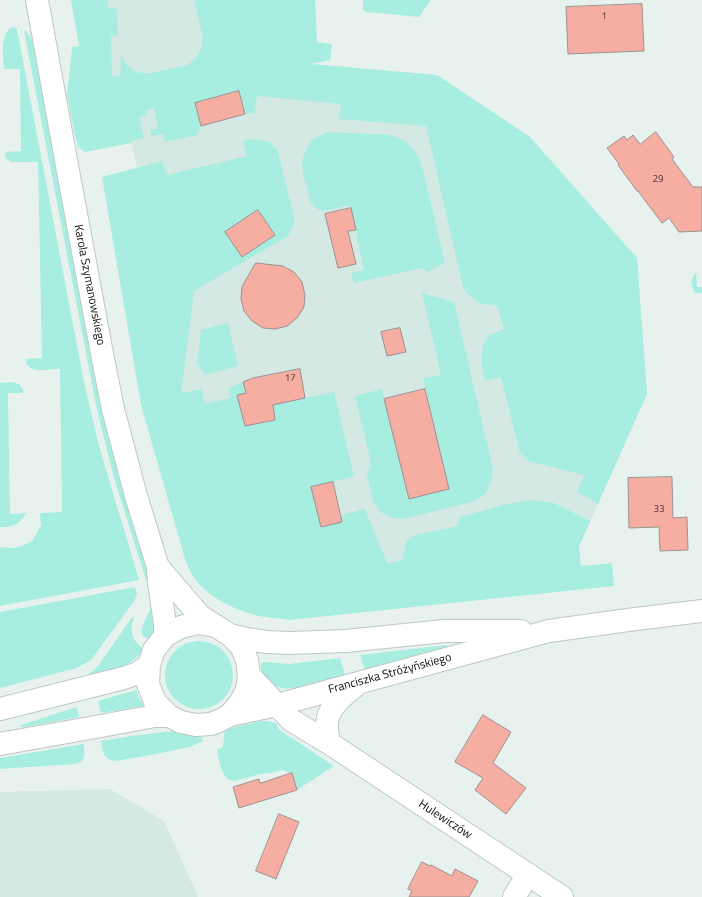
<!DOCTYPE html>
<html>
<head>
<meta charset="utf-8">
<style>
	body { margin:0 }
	canvas { display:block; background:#e7f2ef }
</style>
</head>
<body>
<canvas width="702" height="897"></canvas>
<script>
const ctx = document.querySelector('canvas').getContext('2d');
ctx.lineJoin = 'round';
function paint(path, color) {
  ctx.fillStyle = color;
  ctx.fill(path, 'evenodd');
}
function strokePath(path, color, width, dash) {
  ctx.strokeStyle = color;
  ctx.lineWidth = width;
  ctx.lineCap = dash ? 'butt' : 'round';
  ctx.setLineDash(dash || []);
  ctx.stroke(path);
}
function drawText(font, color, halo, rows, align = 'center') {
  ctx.font = font + ' "Titillium Web",sans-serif';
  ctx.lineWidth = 3;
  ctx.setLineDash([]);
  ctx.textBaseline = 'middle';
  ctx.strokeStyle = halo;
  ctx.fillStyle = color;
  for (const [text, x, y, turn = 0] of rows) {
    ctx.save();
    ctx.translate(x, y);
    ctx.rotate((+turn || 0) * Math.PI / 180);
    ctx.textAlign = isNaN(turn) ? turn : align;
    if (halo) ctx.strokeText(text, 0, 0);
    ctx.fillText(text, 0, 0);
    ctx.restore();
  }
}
const built = new Path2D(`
	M 93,0 L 310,0 L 312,64 L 437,75 L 530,137 L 637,258 L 647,394 L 579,547 L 316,568 L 206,529 L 135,158 L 122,101 L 109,104 Z
	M 110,789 L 164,821 L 198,897 L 0,897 L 0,792 Z`);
const green = new Path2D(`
	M 71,0 L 108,0 L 108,9 L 117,8 L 118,35 L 111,36 L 112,76 L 120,77 L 121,56 L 128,66 L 136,72 L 143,73 L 151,73 L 188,65 L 196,58 L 201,49 L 203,38 L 194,0 L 315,0 L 317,42 L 331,44 L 332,45 L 330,60 L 311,64 L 437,75 L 530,137 L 637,258 L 647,394 L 598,504 L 577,492 L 584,475 L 528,461 L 520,453 L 501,377 L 485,381 L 481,360 L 483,345 L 489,335 L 504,329 L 497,305 C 480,305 473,302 463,287 L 426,126 L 339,119 L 341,104 L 257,96 L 255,113 L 245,114 L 239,91 L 195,103 L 201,126 L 197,135 L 165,142 L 163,134 L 151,136 L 150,130 L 158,128 L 154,108 L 146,110 L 147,115 L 139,117 L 144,138 L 131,141 L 132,143 L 85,152 L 78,147 L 76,140 L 67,95 L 72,47 L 79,46 Z
	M 363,0 L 431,0 L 419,17 L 367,12 L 363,10 Z
	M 12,27 L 14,27 L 17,29 L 83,377 L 99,446 L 139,580 L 0,606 L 0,547 L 14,548 L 22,546 L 32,541 L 41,525 L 40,513 L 62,512 L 60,369 C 50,369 25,375 26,359 L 42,358 L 38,162 L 12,162 C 7,160 3,157 6,152 L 21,151 L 20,69 L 4,69 C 3,56 0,34 12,27 Z
	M 24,31 L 26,31 L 31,38 L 33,43 L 95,381 L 111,447 L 120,481 L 129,514 L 150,579 L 146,580 L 114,478 L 97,410 Z
	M 327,132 L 389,135 C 407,139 413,147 421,162 L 445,263 L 427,272 L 422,268 L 354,283 L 351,273 L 364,270 L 350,205 L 324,211 L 317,209 L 311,203 L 303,174 L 302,161 L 307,148 L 313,139 Z
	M 250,139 L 261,140 L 270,142 L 278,152 L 295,221 L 292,228 L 288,236 L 194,291 L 181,393 L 202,389 L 205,404 L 231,398 L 228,388 L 243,382 L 246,393 L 238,395 L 245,426 L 275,420 L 273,405 L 334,392 L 354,476 L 333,482 L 341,515 L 365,509 L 387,563 L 402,561 L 406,542 L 415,535 L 458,526 L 460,517 L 507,504 L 533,500 L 554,503 L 590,521 L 579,547 L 581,566 L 612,563 L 614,586 L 289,620 C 278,618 266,618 255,615 C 231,608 207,597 193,576 C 189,571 188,564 185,559 L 141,405 L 102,177 L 162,161 L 167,175 L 247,156 L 243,141 Z
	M 696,272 L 697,287 L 702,287 L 702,293 L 696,293 C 690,286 690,279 696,272 Z
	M 422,293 L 454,302 L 493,469 C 492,479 489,492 480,498 C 477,499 474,500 471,502 L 404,519 L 394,518 L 385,515 L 379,510 L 373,502 L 367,475 L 371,463 L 355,396 L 382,389 L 409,499 L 449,489 L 423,378 L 441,375 Z
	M 228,323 L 238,366 L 205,375 L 197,364 L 201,330 Z
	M 12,382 L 19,384 L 24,391 L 22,393 L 8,393 L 10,514 L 26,513 C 21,524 11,528 0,527 L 0,383 Z
	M 135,587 L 137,593 L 135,600 L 91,660 L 77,668 L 0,688 L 0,612 Z
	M 151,602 L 159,621 L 152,638 C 132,640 147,617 150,609 C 150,607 151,604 151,602 Z
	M 132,617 L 134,618 C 131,626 130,635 136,642 C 138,645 142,646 142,649 C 142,653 139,655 137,657 C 123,669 107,674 89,680 L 88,675 L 98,666 Z
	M165 675a34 34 0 1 1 68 0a34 34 0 1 1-68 0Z
	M 447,645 L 448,649 L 365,670 L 360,655 Z
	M 340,658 L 345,675 C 329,679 292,693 278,687 C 272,685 269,682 266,677 C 262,673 260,669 261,663 L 265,662 L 289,664 Z
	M 136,690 L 139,698 L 144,706 L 101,713 L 98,701 Z
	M 77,707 L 79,717 L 25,727 L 19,727 L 24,724 Z
	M 262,721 L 269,721 L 277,724 L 278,729 L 334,766 L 297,790 L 292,773 L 282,770 L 271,773 L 260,774 L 235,781 L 227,779 C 220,769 219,761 217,749 L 220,749 L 223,746 L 225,729 Z
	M 172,731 L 200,734 L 202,738 L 203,741 L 190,747 L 151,755 L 115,761 C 102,758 103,752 101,741 L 132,736 Z
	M 84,744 C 84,754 87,760 76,764 L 0,769 L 0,758 Z`);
const building = new Path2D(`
	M 642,4 L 644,51 L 568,54 L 566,7 Z
	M 239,91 L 245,114 L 201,126 L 195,103 Z
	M 656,132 L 674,157 L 672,159 L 693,187 L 702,187 L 702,231 L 679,232 L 669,218 L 662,223 L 638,191 L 637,191 L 618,165 L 619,164 L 607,148 L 624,136 L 627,140 L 633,135 L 640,144 Z
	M 351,208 L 356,230 L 348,231 L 356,264 L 338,268 L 325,214 Z
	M 258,210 L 275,235 L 242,257 L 225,232 Z
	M 256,263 L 283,266 L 294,272 L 302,282 L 305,295 L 304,307 L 297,318 L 287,326 L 275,329 L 263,328 L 252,321 L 244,311 L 241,299 L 242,287 Z
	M 400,328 L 406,352 L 387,356 L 381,332 Z
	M 300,369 L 305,398 L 273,405 L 275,420 L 245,426 L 237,395 L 246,393 L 243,382 L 253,378 Z
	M 425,389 L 449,489 L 409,499 L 384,399 Z
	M 672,477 L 673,518 L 687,517 L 688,550 L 660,551 L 659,527 L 629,528 L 628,478 Z
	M 333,482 L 342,522 L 321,527 L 311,487 Z
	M 483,715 L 511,732 L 493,763 L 526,788 L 506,814 L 475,790 L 483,778 L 455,762 Z
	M 292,773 L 297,790 L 239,808 L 233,787 L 259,779 L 260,783 Z
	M 279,814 L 299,822 L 276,879 L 256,871 Z
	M 422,862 L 430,866 L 431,865 L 452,876 L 455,869 L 478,881 L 469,897 L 409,897 L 412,891 L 408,889 Z`);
const minor = new Path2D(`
	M 37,0 L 68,171 L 103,359 L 113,409 L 136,496 L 158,567 L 159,583 L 165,624 L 165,636
	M 158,567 L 200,616 L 216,626
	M 230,635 L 246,639 L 267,642 L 290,643 L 346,641 L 444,631 L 521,631
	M 249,675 L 291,720 L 329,743 L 562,897
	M 0,709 L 124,678 L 138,673 L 149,665
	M 230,715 L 277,705 L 549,631 L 628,620 L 702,611
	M 329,743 C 328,738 327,733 327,727 C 326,708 342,697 355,686
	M 0,744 L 90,728 L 155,716 L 169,716 L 181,722 L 196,725 L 211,724 L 221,720 L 230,715 L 240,703 L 247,690 L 249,675 L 247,660 L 241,646 L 230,635 L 216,626 L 198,623 L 181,627 L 165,636 L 154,650 L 149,665 L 148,684 L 155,702 L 169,716
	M 514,897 L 528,874`);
const numberNames = [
	["1",604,17],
	["29",658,180],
	["17",290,379],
	["33",659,510]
];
const streetNames = [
	["Karola Szymanowskiego",89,285,79],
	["Franciszka Stróżyńskiego",390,674,-15],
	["Hulewiczów",445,820,33]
];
paint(built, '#d4e8e4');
paint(green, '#a8eee0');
paint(building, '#f6aea3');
strokePath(building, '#9b9190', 1);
strokePath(minor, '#bdc8c5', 24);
strokePath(minor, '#fff', 22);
drawText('10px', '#463633', null, numberNames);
drawText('12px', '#0b0e0e', '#fff', streetNames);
</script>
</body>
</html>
